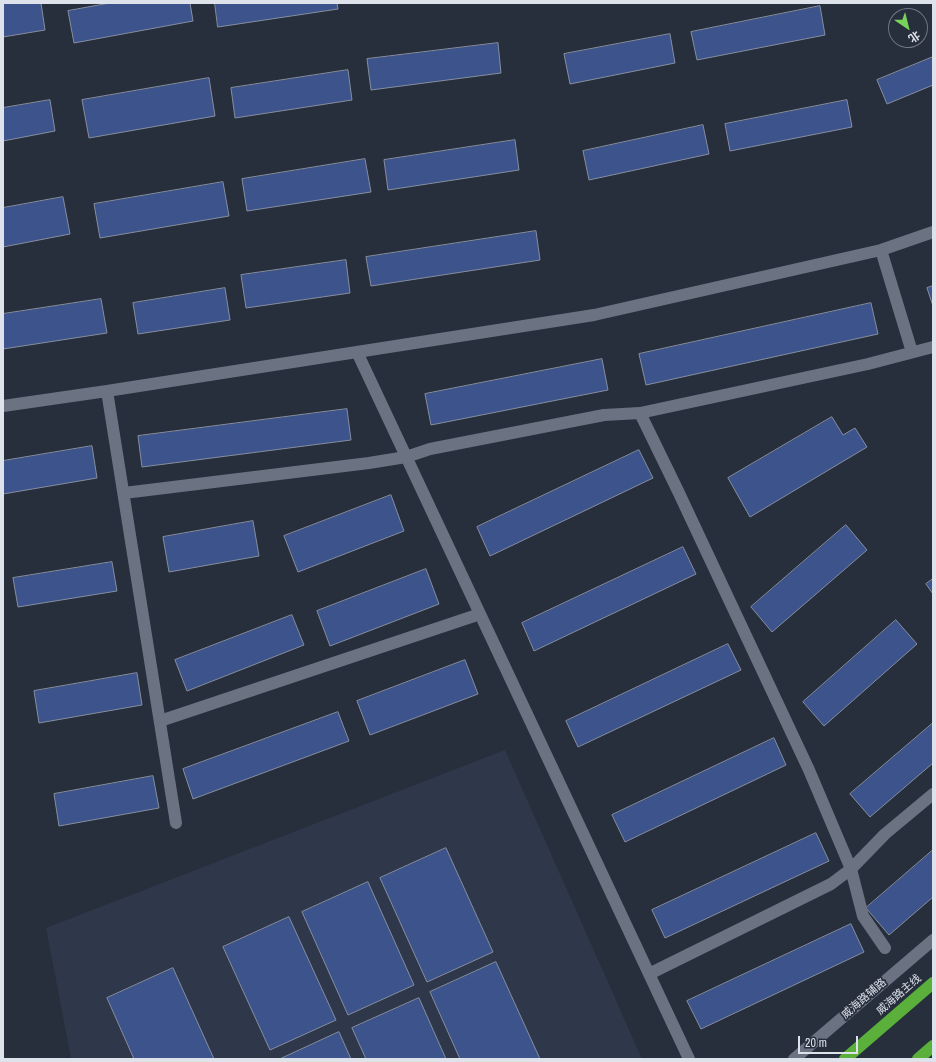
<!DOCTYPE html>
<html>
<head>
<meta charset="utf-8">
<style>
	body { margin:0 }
	#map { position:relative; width:936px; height:1062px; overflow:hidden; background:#272e3c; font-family:"Archivo Narrow","Noto Sans SC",sans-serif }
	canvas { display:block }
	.frame { position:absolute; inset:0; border:4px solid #dde2eb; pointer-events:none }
	.north { position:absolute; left:888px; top:8px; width:40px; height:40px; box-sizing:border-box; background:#272e3c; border:1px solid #707682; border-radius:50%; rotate:145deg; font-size:11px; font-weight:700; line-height:16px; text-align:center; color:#dde2eb }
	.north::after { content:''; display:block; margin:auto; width:14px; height:18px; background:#78d259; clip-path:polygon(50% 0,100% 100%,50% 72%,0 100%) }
	.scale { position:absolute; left:798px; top:1036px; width:60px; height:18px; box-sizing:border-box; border:2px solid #dde2eb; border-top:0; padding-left:5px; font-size:12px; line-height:14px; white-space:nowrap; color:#dde2eb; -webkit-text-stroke:3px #272e3c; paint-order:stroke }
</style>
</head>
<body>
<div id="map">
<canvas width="936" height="1062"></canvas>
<div class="frame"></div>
<div class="north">北</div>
<div class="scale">20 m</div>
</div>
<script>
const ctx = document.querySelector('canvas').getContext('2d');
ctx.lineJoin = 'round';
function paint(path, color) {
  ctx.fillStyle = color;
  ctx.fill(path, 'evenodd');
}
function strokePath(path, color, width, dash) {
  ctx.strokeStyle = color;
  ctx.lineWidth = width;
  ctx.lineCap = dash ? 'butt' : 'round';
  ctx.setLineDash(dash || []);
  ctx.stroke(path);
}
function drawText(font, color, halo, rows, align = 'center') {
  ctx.font = font + ' "Archivo Narrow","Noto Sans SC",sans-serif';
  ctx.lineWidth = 3.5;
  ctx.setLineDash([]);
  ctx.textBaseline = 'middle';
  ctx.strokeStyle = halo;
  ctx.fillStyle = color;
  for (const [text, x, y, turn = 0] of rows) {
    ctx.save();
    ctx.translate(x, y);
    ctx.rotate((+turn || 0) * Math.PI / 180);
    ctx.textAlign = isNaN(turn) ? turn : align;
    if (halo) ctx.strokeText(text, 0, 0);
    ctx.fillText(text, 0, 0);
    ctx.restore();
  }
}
const built = new Path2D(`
	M 505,750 L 642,1059 L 71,1059 L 46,928 Z`);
const building = new Path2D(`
	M 3,3 L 41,3 L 45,30 L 3,37 Z
	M 110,3 L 190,3 L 193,21 L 74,43 L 68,11 Z
	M 215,3 L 337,3 L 338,9 L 218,27 Z
	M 820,6 L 825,35 L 697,60 L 691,32 Z
	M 670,34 L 675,63 L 570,84 L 564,54 Z
	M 498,43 L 501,73 L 371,90 L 367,59 Z
	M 933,57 L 933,85 L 887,104 L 877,80 Z
	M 348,70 L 352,100 L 235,118 L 231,88 Z
	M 209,78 L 215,116 L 89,138 L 82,100 Z
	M 50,100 L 55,131 L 3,141 L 3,108 Z
	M 847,100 L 852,127 L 730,151 L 725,124 Z
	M 703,125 L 709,154 L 589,180 L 583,151 Z
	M 515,140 L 519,170 L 388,190 L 384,160 Z
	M 365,159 L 371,192 L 247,211 L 242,179 Z
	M 223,182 L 229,216 L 100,238 L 94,204 Z
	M 63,197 L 70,234 L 3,247 L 3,208 Z
	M 536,231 L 540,260 L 371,286 L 366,257 Z
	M 346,260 L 350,293 L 246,308 L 241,275 Z
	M 933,286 L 933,306 L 927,288 Z
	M 225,288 L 230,320 L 138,334 L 133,303 Z
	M 101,299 L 107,333 L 3,349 L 3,314 Z
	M 871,303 L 878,334 L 646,385 L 639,354 Z
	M 602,359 L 608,390 L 431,425 L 425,394 Z
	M 347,409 L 351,440 L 142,467 L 138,436 Z
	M 832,417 L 843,435 L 855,428 L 867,447 L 750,517 L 728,478 Z
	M 92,446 L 97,478 L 3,494 L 3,461 Z
	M 639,450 L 653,478 L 490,556 L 477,527 Z
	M 391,495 L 404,531 L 298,572 L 284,536 Z
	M 253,521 L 259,556 L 169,572 L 163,537 Z
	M 846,525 L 867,550 L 772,632 L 751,607 Z
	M 683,547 L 696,574 L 534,651 L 522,623 Z
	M 112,562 L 117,591 L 18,607 L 13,578 Z
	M 426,569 L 439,604 L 330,646 L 317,611 Z
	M 933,579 L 933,594 L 926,584 Z
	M 292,615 L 304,645 L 187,691 L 175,660 Z
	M 896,620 L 917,644 L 824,726 L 803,702 Z
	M 728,644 L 741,670 L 578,747 L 566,721 Z
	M 465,660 L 478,694 L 370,735 L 357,701 Z
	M 137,673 L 142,705 L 39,723 L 34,691 Z
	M 338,712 L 349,741 L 193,799 L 183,769 Z
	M 933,723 L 933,763 L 870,817 L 850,794 Z
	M 774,738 L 786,765 L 625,842 L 612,815 Z
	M 153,776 L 159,808 L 59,826 L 54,794 Z
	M 816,833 L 829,861 L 665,938 L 652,910 Z
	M 446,848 L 493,952 L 427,982 L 380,878 Z
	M 933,850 L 933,897 L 889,935 L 866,908 Z
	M 368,882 L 414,985 L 348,1015 L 302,912 Z
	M 289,917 L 336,1020 L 270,1050 L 223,947 Z
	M 851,924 L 864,952 L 701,1029 L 687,1001 Z
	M 496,962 L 540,1059 L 460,1059 L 430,992 Z
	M 173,968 L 214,1059 L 134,1059 L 107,998 Z
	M 419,998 L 446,1059 L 366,1059 L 352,1028 Z
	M 339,1032 L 351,1059 L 280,1059 Z`);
const minor = new Path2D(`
	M 881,250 L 912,352
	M 357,352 L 689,1059
	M 107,391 L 176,823
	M 3,406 L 107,391 L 594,315 L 881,250 L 933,232
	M 640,413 L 678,491 L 809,770 L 851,869 L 863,916 L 885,948
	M 124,493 L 369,463 L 406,457 L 430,449 L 604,415 L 640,413 L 868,364 L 933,347
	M 160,721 L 480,614
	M 649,974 L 831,884 L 851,869 L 885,834 L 933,794
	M 794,1059 L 933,940`);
const highway = new Path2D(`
	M 845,1059 L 933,983
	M 918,1059 L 933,1046`);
const streetNames = [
	["威海路主线",899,995,-41],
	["威海路辅路",864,999,-41]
];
paint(built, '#2f384b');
paint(building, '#3c548b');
strokePath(building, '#868e9f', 1);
strokePath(minor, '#6b7383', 12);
strokePath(highway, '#5ab03a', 12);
drawText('11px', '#dde2eb', '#272e3c', streetNames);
</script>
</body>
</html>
